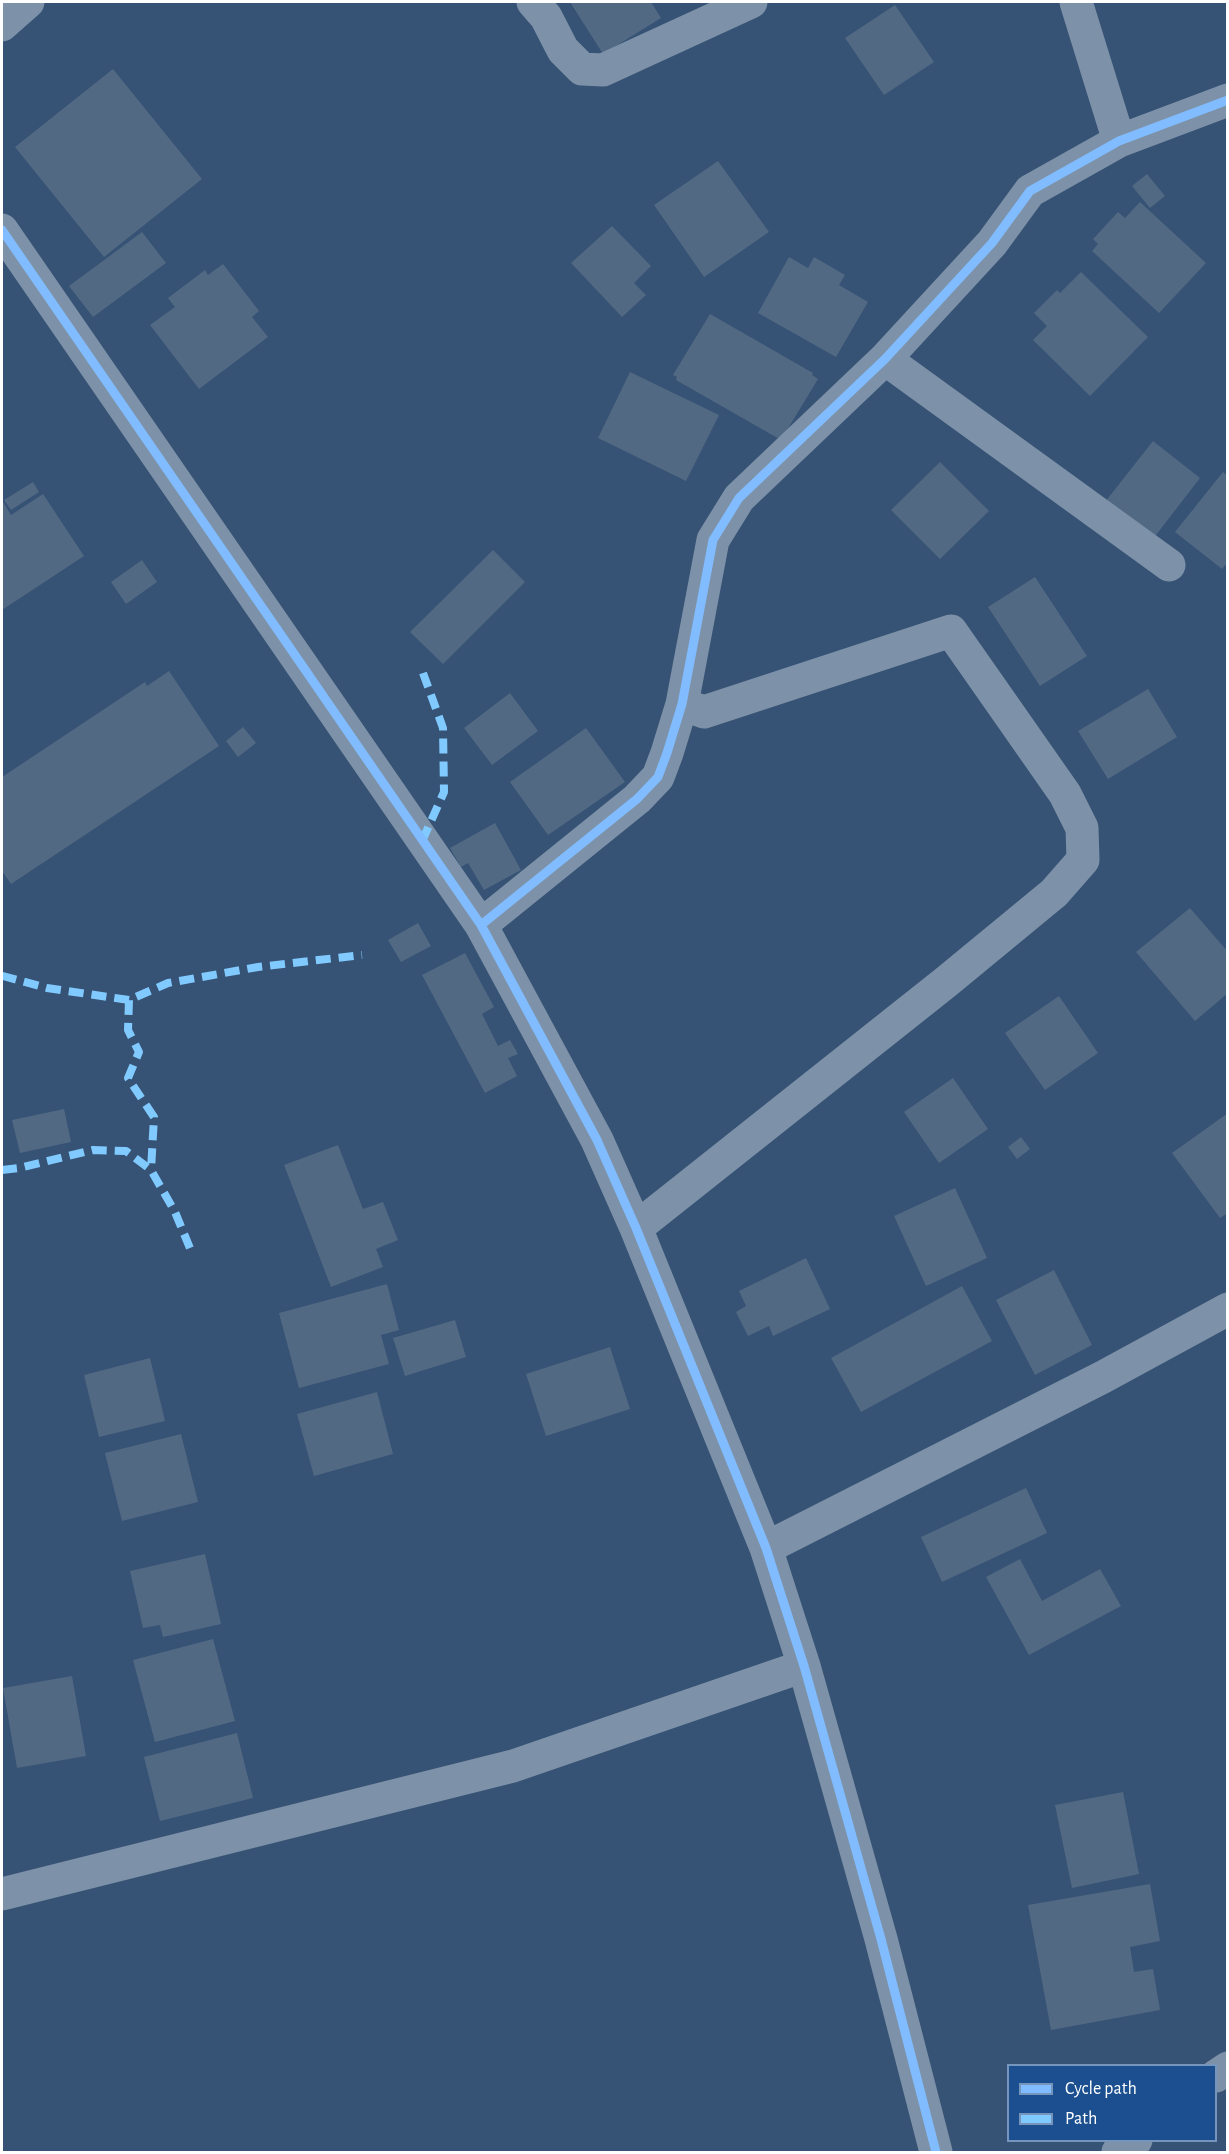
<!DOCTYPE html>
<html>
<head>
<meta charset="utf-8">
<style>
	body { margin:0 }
	#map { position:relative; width:1229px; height:2154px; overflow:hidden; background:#365274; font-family:"Alegreya Sans",sans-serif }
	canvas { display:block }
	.frame { position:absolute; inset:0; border:3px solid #fff; pointer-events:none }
	.legend { position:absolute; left:1007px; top:2064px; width:210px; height:78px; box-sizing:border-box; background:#1b4f8f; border:2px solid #7695bc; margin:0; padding:8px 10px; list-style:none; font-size:18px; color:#fff }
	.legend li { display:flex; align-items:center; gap:12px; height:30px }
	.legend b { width:30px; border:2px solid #7695bc }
</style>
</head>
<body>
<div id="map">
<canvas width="1229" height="2154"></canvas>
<div class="frame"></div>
<ul class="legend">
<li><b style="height:8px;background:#80bcff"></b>Cycle path</li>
<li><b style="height:8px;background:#80caff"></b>Path</li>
</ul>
</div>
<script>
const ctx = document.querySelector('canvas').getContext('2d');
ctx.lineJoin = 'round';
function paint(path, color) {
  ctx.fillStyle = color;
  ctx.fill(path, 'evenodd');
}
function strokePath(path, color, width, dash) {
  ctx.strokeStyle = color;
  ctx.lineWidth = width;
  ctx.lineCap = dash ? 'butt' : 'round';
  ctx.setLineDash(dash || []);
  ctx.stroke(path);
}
const building = new Path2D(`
	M 570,2 L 651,2 L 661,18 L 603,54 Z
	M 895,5 L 934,62 L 884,95 L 845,38 Z
	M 113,69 L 202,179 L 104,257 L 15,147 Z
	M 718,161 L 769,232 L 704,277 L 654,205 Z
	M 1147,174 L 1165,196 L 1150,208 L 1132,186 Z
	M 1140,202 L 1206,263 L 1159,313 L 1092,251 L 1098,244 L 1093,239 L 1118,212 L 1125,218 Z
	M 612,226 L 651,266 L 634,283 L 646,295 L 622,317 L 571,263 Z
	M 142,232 L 166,263 L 93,317 L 69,286 Z
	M 789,257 L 808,268 L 814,257 L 845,275 L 839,285 L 868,302 L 836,357 L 758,313 Z
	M 223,264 L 259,311 L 252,317 L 268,337 L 199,389 L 150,325 L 175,307 L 168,298 L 205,270 L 208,275 Z
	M 1081,272 L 1148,337 L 1090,396 L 1033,340 L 1047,326 L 1034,313 L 1057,290 L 1060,293 Z
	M 710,314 L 813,373 L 812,375 L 818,379 L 781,440 L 676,380 L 677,377 L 673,375 Z
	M 630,372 L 719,415 L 686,481 L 598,438 Z
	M 1153,441 L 1200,478 L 1153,539 L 1105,502 Z
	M 940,462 L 989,511 L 940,559 L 891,510 Z
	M 1223,472 L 1228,476 L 1228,562 L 1222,569 L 1175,532 Z
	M 33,482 L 39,492 L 11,510 L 4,500 Z
	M 43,494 L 84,556 L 2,610 L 2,500 L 11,515 Z
	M 493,550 L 525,582 L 443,664 L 410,632 Z
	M 142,560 L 157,582 L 126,604 L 111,582 Z
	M 1035,577 L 1087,656 L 1040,686 L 988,607 Z
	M 169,671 L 219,746 L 11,884 L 2,871 L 2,777 L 145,682 L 147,686 Z
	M 1148,689 L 1177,737 L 1108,779 L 1078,731 Z
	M 510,693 L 538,731 L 492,765 L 464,728 Z
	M 243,727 L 256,743 L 238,757 L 226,741 Z
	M 586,728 L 625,782 L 548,835 L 510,782 Z
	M 495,823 L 521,870 L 484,890 L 468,863 L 461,867 L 450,848 Z
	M 1190,908 L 1228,952 L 1228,993 L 1195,1021 L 1136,952 Z
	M 418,923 L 431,946 L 401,962 L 388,940 Z
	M 465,953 L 494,1007 L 482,1014 L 498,1046 L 510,1040 L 518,1054 L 508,1058 L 517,1076 L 485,1093 L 422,975 Z
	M 1059,996 L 1098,1053 L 1045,1090 L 1005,1033 Z
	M 953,1078 L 988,1129 L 939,1163 L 904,1112 Z
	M 64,1109 L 71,1142 L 20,1153 L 12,1120 Z
	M 1228,1113 L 1228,1213 L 1220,1218 L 1172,1153 Z
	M 1021,1137 L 1030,1149 L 1017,1159 L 1008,1147 Z
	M 338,1145 L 363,1209 L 383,1202 L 398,1240 L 376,1249 L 383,1267 L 331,1287 L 284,1165 Z
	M 955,1188 L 987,1258 L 926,1286 L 894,1216 Z
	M 806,1258 L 830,1309 L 773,1336 L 769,1326 L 748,1336 L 736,1312 L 746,1306 L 739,1291 Z
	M 1054,1270 L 1092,1345 L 1035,1375 L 996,1300 Z
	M 387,1284 L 399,1330 L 381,1335 L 389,1364 L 299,1388 L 279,1313 Z
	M 962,1286 L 992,1341 L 861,1412 L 831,1358 Z
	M 455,1320 L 466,1357 L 405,1376 L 393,1338 Z
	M 610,1347 L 630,1409 L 546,1436 L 526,1374 Z
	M 150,1358 L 165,1421 L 99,1437 L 84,1375 Z
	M 377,1392 L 393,1454 L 314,1476 L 297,1414 Z
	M 181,1434 L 198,1502 L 122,1521 L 105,1453 Z
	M 1026,1488 L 1047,1533 L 942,1582 L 921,1537 Z
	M 205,1554 L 221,1624 L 163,1637 L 160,1625 L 143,1628 L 130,1571 Z
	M 1020,1559 L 1042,1601 L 1100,1569 L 1121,1606 L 1029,1655 L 986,1577 Z
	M 213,1639 L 235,1721 L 155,1742 L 133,1660 Z
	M 72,1676 L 86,1756 L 17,1768 L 3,1688 Z
	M 237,1733 L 253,1798 L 160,1821 L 144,1757 Z
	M 1123,1792 L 1139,1874 L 1072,1888 L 1055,1805 Z
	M 1150,1884 L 1160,1941 L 1130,1947 L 1134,1972 L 1153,1969 L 1160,2010 L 1051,2030 L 1028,1905 Z`);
const street = new Path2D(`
	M 533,2 L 546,17 L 563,50 L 582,69 L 603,70 L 751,2
	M 1076,2 L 1119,141
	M 2,25 L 28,2
	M 2,230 L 481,925 L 597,1140 L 636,1228 L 766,1548 L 804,1666 L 881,1939 L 936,2152
	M 885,359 L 1169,565
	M 481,925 L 637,799 L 658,777 L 667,753 L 682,704 L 713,540 L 739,498 L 885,359 L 992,243 L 1030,191 L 1119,141 L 1228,100
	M 636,1228 L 946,982 L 1054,893 L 1083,860 L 1082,828 L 1065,794 L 951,631 L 704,712 L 682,704
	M 766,1548 L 1103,1377 L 1228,1309
	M 2,1894 L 513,1766 L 804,1666
	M 1216,2076 L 1228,2068
	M 1118,2152 L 1136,2140`);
const quiet = new Path2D(`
	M 423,673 L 443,728 L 444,792 L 423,839
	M 2,977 L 3,976 L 47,988 L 129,1000 L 168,983 L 258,967 L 362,955
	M 129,1000 L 128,1030 L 139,1052 L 128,1078 L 154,1117 L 151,1170
	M 2,1170 L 19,1168 L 93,1150 L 126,1151 L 151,1170 L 175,1212 L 192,1253`);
const cycleway = new Path2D(`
	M 2,230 L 481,925 L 597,1140 L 636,1228 L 766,1548 L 804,1666 L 881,1939 L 936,2152
	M 481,925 L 637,799 L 658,777 L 667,753 L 682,704 L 713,540 L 739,498 L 885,359 L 992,243 L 1030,191 L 1119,141 L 1228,100`);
paint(building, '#526984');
strokePath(street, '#7d92a8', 33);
strokePath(quiet, '#80caff', 8, [15, 8]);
strokePath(cycleway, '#80bcff', 9);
</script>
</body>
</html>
